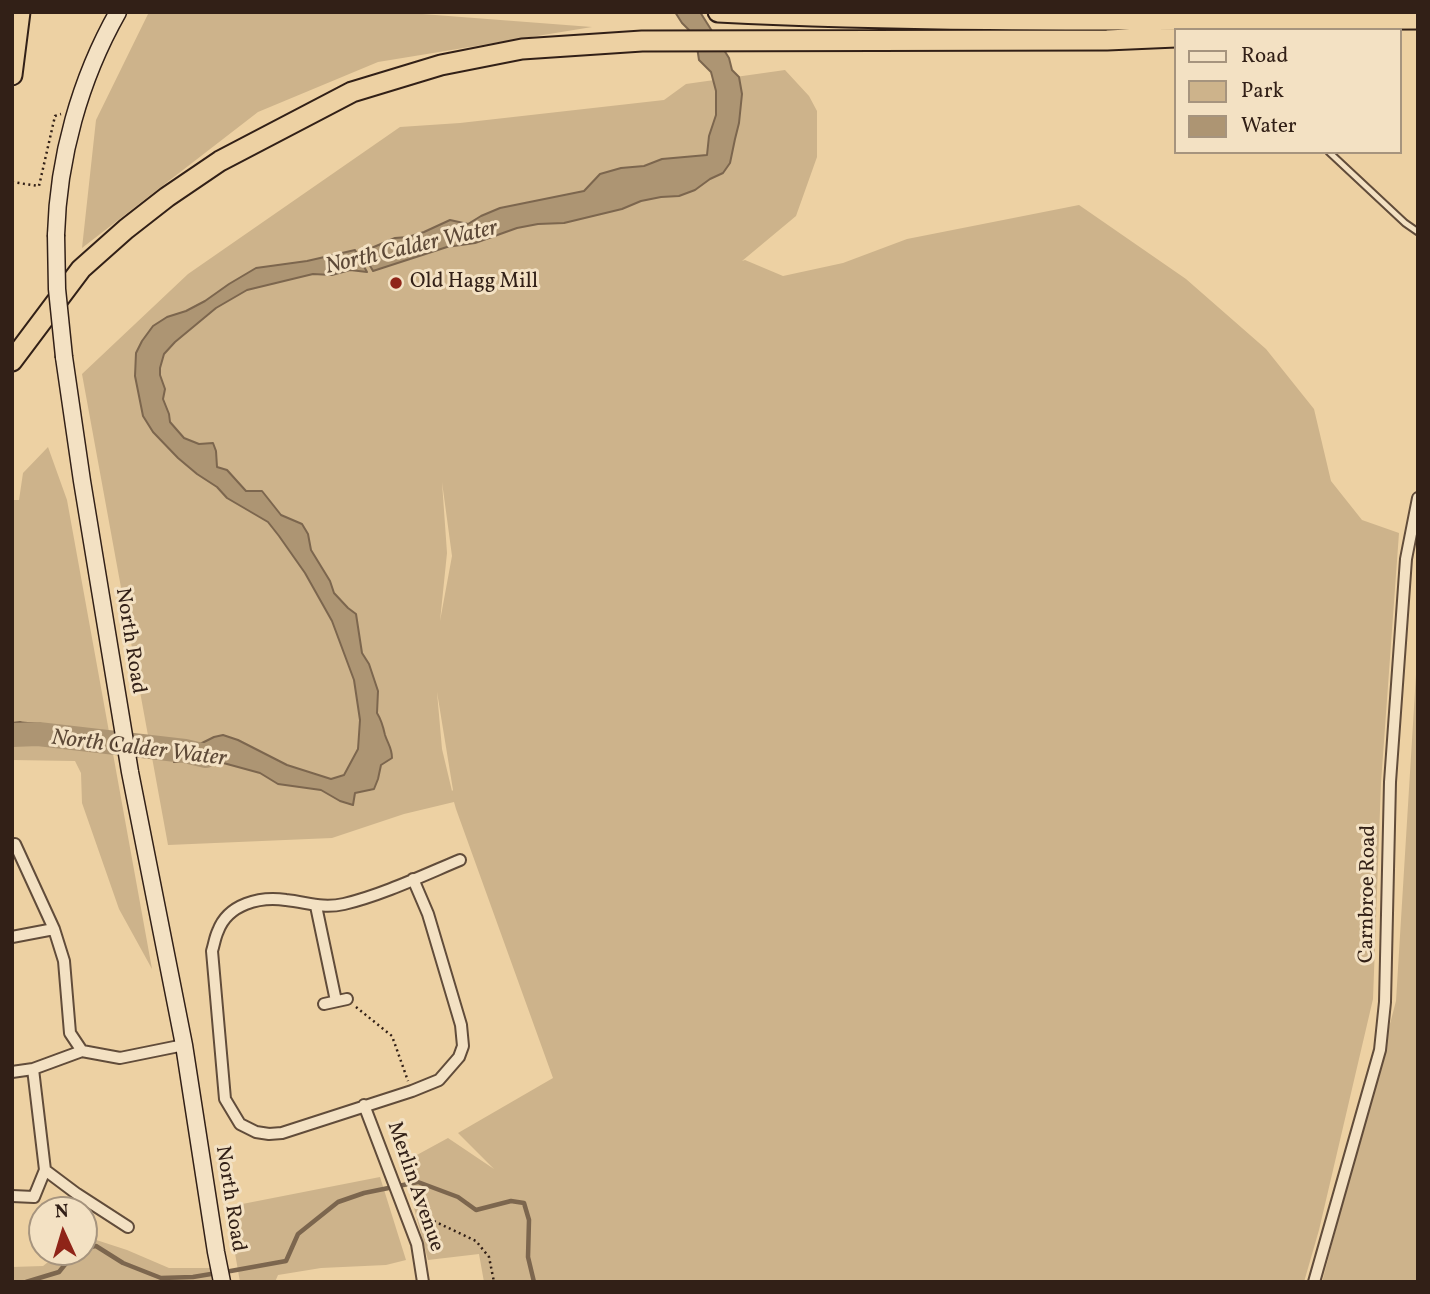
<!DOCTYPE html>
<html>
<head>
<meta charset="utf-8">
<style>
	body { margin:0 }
	#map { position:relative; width:1430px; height:1294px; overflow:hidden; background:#edd1a3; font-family:Vollkorn,serif }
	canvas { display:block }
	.frame { position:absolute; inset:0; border:14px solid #322017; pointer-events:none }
	.legend { position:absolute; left:1174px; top:28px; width:228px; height:126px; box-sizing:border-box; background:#f3e1c3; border:2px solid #a6947e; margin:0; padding:9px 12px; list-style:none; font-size:21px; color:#322017 }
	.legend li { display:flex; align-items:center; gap:14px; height:35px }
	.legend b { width:35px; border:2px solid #a6947e }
	.north { position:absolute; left:28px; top:1196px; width:70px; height:70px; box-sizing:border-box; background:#f3e1c3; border:2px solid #a6947e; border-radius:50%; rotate:356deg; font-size:19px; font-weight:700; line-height:28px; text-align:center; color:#322017 }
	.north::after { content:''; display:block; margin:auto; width:24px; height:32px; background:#8f2418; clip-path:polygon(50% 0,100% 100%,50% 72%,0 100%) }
</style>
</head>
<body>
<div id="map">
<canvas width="1430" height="1294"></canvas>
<div class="frame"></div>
<ul class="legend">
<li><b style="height:9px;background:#f3e1c3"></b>Road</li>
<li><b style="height:19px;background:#cdb38b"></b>Park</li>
<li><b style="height:19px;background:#ad9573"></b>Water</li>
</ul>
<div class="north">N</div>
</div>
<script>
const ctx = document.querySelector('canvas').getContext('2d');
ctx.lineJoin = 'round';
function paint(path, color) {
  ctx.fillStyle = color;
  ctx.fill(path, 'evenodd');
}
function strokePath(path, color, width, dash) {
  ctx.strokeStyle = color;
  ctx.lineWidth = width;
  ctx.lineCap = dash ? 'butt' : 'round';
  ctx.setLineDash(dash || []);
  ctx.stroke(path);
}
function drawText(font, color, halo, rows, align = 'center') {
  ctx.font = font + ' Vollkorn,serif';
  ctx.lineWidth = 6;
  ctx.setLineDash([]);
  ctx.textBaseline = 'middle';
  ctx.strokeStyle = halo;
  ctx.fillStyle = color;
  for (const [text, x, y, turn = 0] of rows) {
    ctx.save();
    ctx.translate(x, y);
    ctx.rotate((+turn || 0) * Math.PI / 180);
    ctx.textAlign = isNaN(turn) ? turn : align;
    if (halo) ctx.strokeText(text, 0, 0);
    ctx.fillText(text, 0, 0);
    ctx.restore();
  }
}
const green = new Path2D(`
	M 149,12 L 396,12 L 592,27 L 378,62 L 258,112 L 82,248 L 96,120 Z
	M 785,70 L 809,96 L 817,111 L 817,157 L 796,216 L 742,261 L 745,260 L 783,276 L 843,263 L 907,239 L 1079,205 L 1186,279 L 1266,349 L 1314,409 L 1331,481 L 1362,520 L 1399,533 L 1381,783 L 1373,999 L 1319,1230 L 1304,1282 L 484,1282 L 479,1254 L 428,1260 L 413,1204 L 404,1162 L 448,1138 L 494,1169 L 458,1133 L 553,1078 L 456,809 L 454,802 L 404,814 L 332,838 L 168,845 L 82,374 L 188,274 L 400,127 L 460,123 L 664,100 L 686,84 ZM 442,482 L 452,556 L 440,621 L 447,553 ZM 437,692 L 453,790 L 452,791 L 442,749 Z
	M 48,447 L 67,500 L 152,969 L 119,909 L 82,803 L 81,773 L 75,761 L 12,760 L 12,500 L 19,500 L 23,473 Z
	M 1418,642 L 1418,1282 L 1322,1282 L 1396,1001 Z
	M 380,1177 L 406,1260 L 386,1265 L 321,1268 L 278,1275 L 275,1282 L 240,1282 L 227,1207 Z
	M 84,1236 L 127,1250 L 169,1268 L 212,1268 L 214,1282 L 12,1282 L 12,1267 L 43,1266 L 61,1252 L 84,1252 Z`);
const water = new Path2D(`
	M 675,12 L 700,12 L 729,58 L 732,70 L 739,77 L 742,94 L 739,123 L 735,139 L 730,163 L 723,173 L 710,179 L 695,190 L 679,196 L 661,197 L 641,201 L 622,209 L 564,223 L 538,224 L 517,228 L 475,243 L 447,247 L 373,271 L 361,250 L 369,249 L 395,238 L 408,237 L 424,232 L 450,220 L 468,224 L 481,216 L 500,208 L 584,191 L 600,174 L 621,168 L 644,166 L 662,159 L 707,155 L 709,136 L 716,115 L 716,91 L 711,72 L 699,60 L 697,47 L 689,30 L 682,23 Z
	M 355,250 L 367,272 L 350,270 L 332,275 L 313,274 L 247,290 L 216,308 L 175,342 L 164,354 L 160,368 L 160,375 L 165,389 L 163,399 L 169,414 L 170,422 L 184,438 L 199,444 L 213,443 L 216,451 L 217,467 L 227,470 L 246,491 L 262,491 L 281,515 L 302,524 L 308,534 L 311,550 L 330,581 L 334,593 L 348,608 L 356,614 L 362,653 L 369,664 L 378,691 L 377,713 C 382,721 383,726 385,735 C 388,744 392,748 392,758 L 381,765 L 378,779 L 374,789 L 355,793 L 353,805 L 340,801 L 321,790 L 278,784 L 260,773 L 205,758 L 174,762 L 176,745 L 196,746 L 214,737 L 223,735 L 238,740 L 287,765 L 331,779 L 344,775 L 358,749 L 360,720 L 354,680 L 332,621 L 305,573 L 279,536 L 268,522 L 227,498 L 217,487 L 197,474 L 178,458 L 153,432 L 143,416 L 135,376 L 136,353 L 142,341 L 153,326 L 167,317 L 186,311 L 205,301 L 229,284 L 256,268 L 307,261 Z
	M 20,722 C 28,724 38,722 45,725 C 54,729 58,733 69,733 L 66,743 C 47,744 32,737 12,742 L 12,723 Z`);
const stream = new Path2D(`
	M 84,1248 L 96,1246 L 123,1263 L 161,1278 L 193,1277 L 217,1273
	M 225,1272 L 286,1261 L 298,1234 L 338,1202 L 364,1193 L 418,1182 L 458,1197 L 476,1210 L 511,1201 L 524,1203 L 529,1220 L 528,1257 L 534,1282
	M 26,1282 L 59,1272 L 75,1252`);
const river = new Path2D(`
	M 12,735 L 38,734 L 185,751 L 206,756`);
const path = new Path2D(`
	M 12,182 L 39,186 L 55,116 L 61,114
	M 356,1007 L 392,1036 L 408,1081
	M 419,1214 L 476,1241 L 489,1257 L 494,1282`);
const lane = new Path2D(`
	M 1329,152 L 1405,223 L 1418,232`);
const street = new Path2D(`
	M 15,844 L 54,929 L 64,961 L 70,1033 L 82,1051 L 120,1058 L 184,1045
	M 413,879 L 428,914 L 461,1025 L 463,1046 L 459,1057 L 439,1080 L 412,1091 L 282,1133 L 269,1134 L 256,1132 L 240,1124 L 225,1099 L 212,951 C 214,945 215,937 218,931 C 228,904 260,896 286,900 C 307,902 321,909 344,904 C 382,895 424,875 460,860
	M 316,906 L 336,1001
	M 12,937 L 54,929
	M 324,1004 L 347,999
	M 33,1069 L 45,1170 L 77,1194 L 128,1227
	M 12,1072 L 33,1069 L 82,1051
	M 364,1105 L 417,1244 L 423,1282
	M 12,1196 L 34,1197 L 45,1170
	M 1314,1282 L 1380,1050 L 1385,1002 L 1390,782 L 1406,559 L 1418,498`);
const secondary = new Path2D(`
	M 56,235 C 58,158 80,79 118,12
	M 64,357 L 82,481 L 130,772 L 184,1045 L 216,1252 L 222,1282`);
const highway = new Path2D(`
	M 718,12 C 951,24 1185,19 1418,19
	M 12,75 L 20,12
	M 12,361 L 81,269 L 126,229 L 167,197 L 220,161 L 352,92 L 441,65 L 522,49 L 642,41 L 1107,40 L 1176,37`);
const secondaryBridge = new Path2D(`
	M 56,235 L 57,289 L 64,357`);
const markers = [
	[396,283,7,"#8f2418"]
];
const poiNames = [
	["Old Hagg Mill",410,283]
];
const streetNames = [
	["North Road",129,641,81],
	["Carnbroe Road",1369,894,-89],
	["Merlin Avenue",414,1187,71],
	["North Road",229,1199,81]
];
const waterNames = [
	["North Calder Water",412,249,-13],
	["North Calder Water",139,750,7]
];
paint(green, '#cdb38b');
paint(water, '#ad9573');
strokePath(water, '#7c664e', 2);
strokePath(stream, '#7c664e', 4.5);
strokePath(river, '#ad9573', 24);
strokePath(lane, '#614c3a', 9);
strokePath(street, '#614c3a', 14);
strokePath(secondary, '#322017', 19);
strokePath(highway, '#322017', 23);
strokePath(path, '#322017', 2.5, [2, 3.5]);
strokePath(lane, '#f3e1c3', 5);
strokePath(street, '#f3e1c3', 10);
strokePath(secondary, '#f3e1c3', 16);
strokePath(highway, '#edd1a3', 19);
strokePath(secondaryBridge, '#322017', 19, []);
strokePath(secondaryBridge, '#f3e1c3', 16);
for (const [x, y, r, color] of markers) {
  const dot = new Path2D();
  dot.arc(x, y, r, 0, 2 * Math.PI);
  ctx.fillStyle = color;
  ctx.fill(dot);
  strokePath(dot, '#f3e1c3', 2.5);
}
drawText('21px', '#322017', '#f3e1c3', poiNames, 'left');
drawText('21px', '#322017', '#f3e1c3', streetNames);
drawText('italic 23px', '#5d4937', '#f3e1c3', waterNames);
</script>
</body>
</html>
